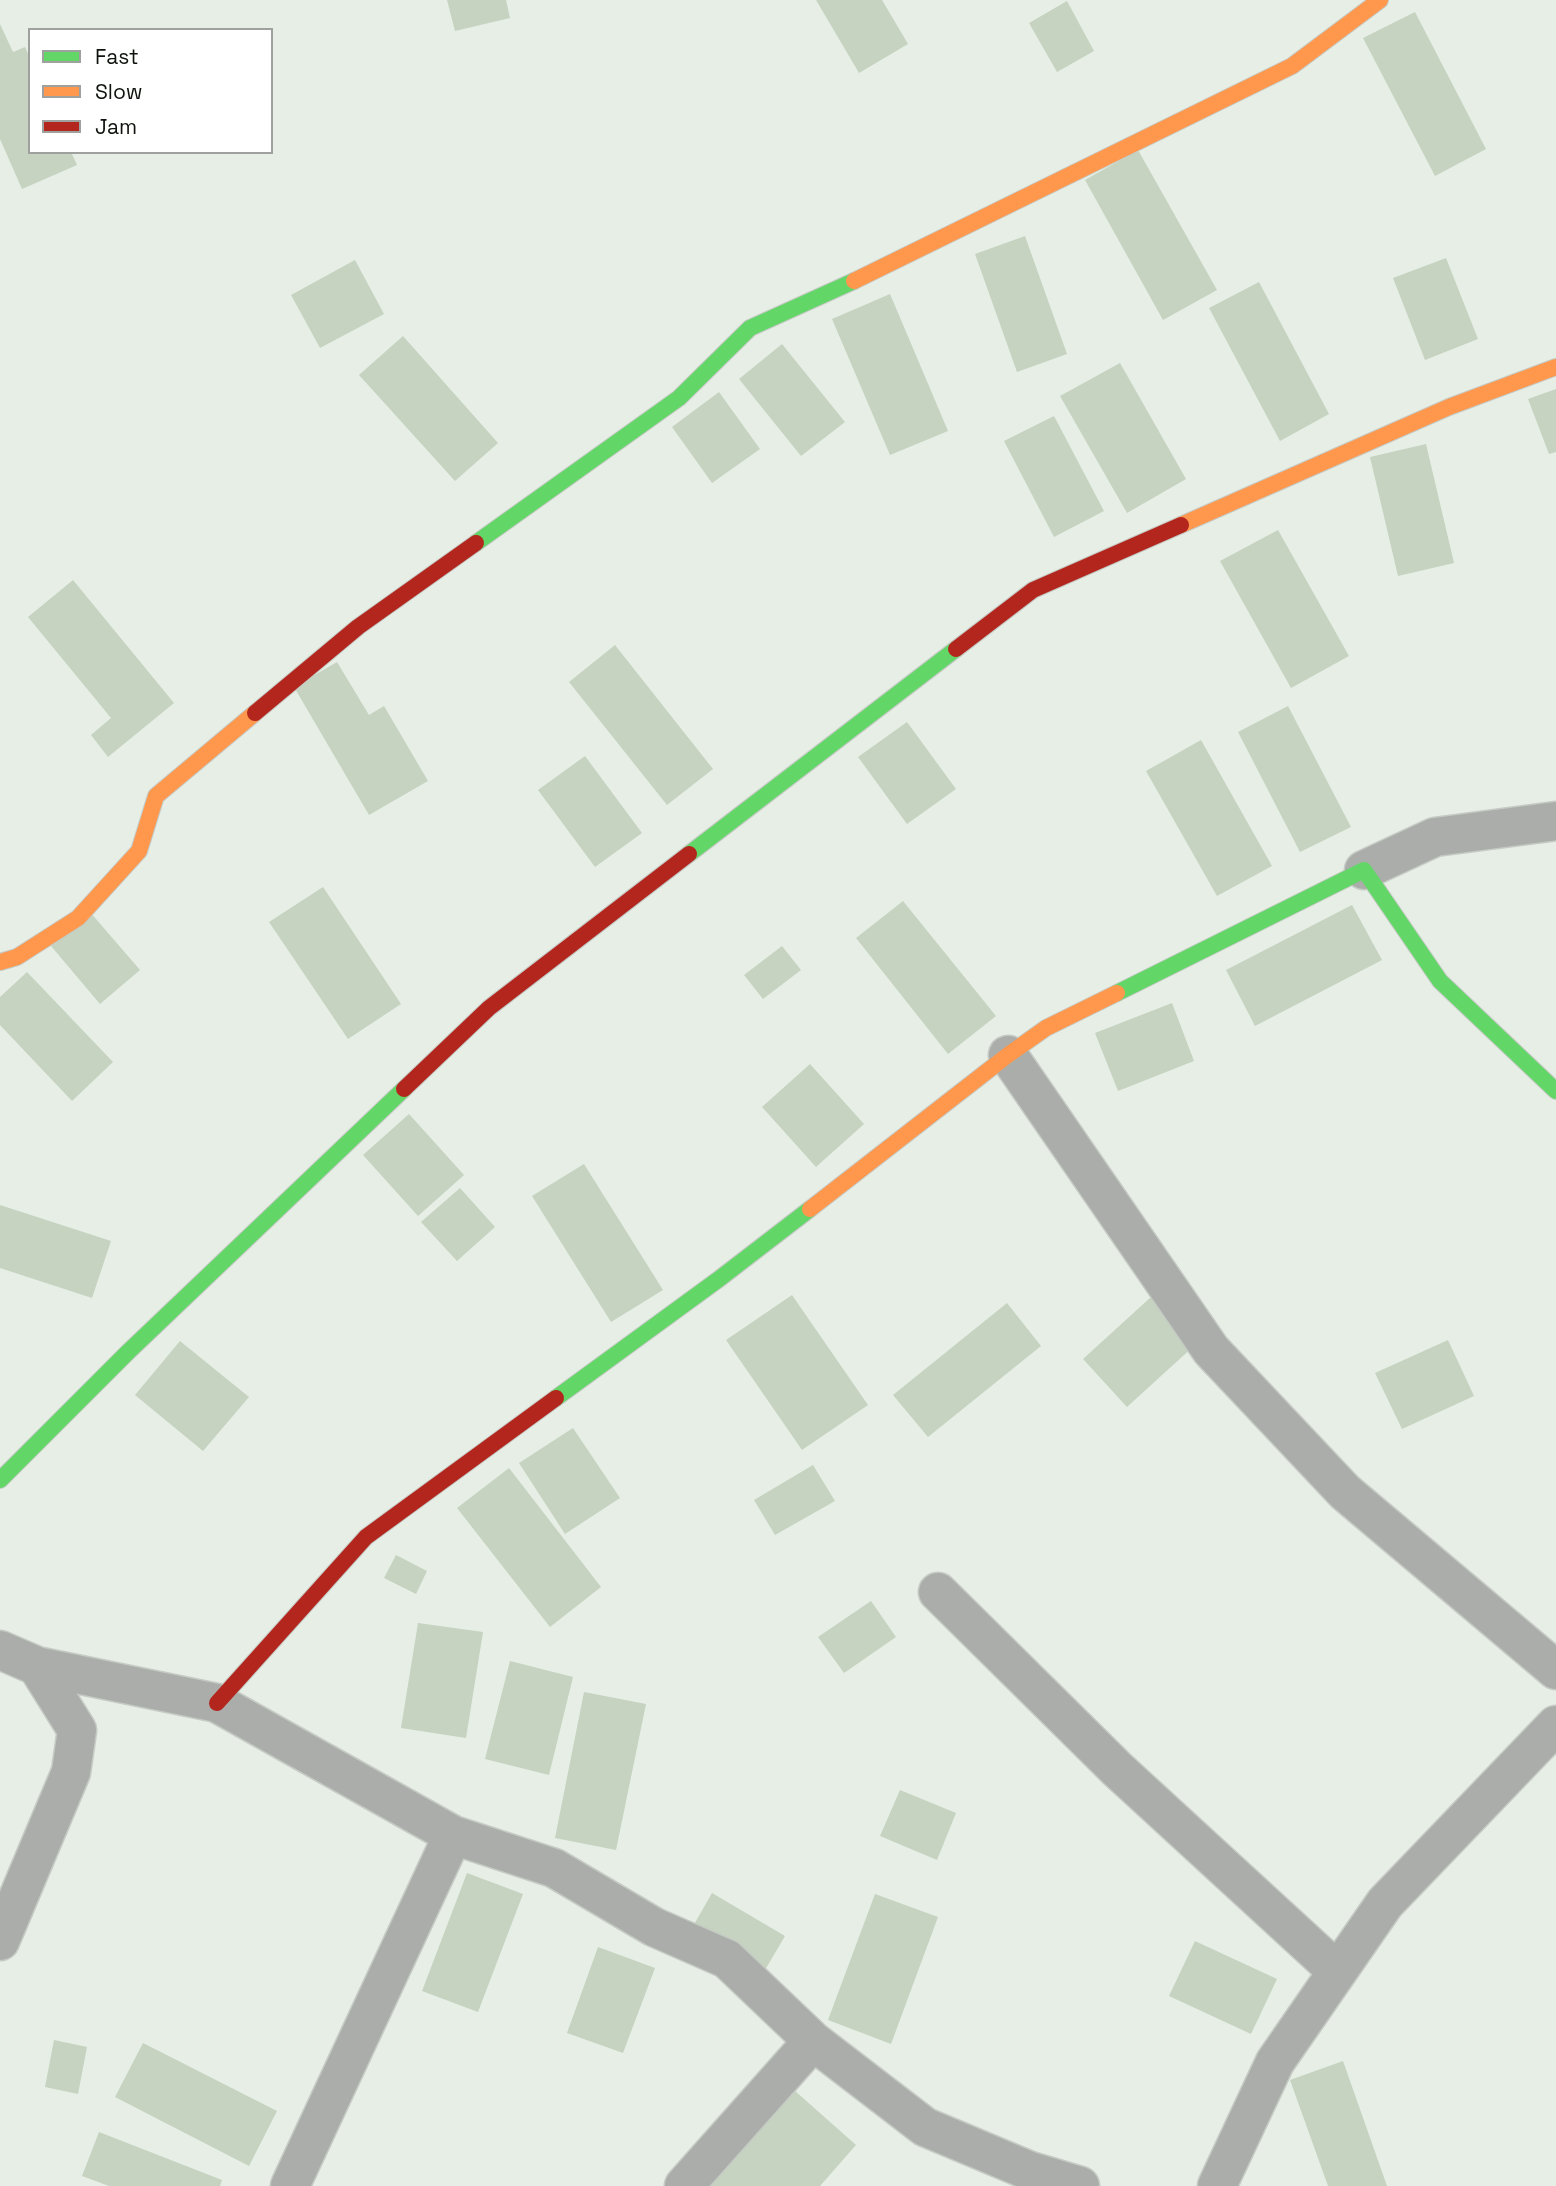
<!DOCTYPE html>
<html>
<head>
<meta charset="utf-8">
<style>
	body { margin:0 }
	#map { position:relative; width:1556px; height:2186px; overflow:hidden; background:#e7eee6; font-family:"Space Grotesk",sans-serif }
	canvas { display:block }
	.legend { position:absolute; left:28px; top:28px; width:245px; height:126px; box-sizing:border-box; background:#fff; border:2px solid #9fa19f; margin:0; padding:9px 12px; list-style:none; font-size:21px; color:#0f130e }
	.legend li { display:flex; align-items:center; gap:14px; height:35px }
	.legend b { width:35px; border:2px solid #9fa19f }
</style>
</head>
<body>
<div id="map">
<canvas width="1556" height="2186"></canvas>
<ul class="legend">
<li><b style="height:9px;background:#63d668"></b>Fast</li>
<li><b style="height:9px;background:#ff974d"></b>Slow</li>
<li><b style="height:9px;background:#b3261e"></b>Jam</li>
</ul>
</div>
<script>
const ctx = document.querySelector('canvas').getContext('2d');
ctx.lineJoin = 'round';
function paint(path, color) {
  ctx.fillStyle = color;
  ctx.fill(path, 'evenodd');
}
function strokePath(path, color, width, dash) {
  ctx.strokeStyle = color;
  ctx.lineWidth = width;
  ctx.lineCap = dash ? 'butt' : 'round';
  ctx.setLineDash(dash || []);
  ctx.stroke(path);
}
const building = new Path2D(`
	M 447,0 L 506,0 L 510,18 L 455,31 Z
	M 816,0 L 882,0 L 908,44 L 859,73 Z
	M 1067,1 L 1094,51 L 1057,72 L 1029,23 Z
	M 1415,12 L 1486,149 L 1435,176 L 1363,38 Z
	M 0,24 L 13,52 L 25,47 L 30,58 L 30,152 L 71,152 L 77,165 L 22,189 L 0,139 Z
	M 1138,150 L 1217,290 L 1163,320 L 1085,180 Z
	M 1025,236 L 1067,354 L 1017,372 L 975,254 Z
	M 1446,258 L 1478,339 L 1425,360 L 1393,278 Z
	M 355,260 L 384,314 L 320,348 L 291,295 Z
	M 1259,282 L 1329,414 L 1280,441 L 1209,308 Z
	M 890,294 L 948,431 L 890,455 L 832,319 Z
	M 403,336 L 498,443 L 455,481 L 359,375 Z
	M 782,344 L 845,422 L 801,456 L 739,379 Z
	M 1120,363 L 1186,479 L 1127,513 L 1060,396 Z
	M 1556,389 L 1556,452 L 1549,454 L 1528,399 Z
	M 719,392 L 760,449 L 712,483 L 672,427 Z
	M 1054,416 L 1104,511 L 1054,537 L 1004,441 Z
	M 1426,444 L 1454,563 L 1398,576 L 1370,457 Z
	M 1278,530 L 1349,656 L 1291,688 L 1220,561 Z
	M 73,580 L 174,703 L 108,757 L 91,735 L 111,718 L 28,617 Z
	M 615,645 L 713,769 L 667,805 L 569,682 Z
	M 337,662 L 369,715 L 384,706 L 428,781 L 369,815 L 294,687 Z
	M 1288,706 L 1351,827 L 1300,852 L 1238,732 Z
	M 907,722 L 956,789 L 907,824 L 858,757 Z
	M 1201,740 L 1272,866 L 1217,896 L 1146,771 Z
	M 585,756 L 642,833 L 595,867 L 538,790 Z
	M 323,887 L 401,1004 L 348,1039 L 269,922 Z
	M 903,901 L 996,1016 L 948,1054 L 856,938 Z
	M 1352,905 L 1382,960 L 1255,1026 L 1226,970 Z
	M 90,912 L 140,970 L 100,1004 L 51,946 Z
	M 782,946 L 801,970 L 763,999 L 744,975 Z
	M 27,972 L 113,1062 L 72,1101 L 0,1025 L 0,997 Z
	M 1172,1003 L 1194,1061 L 1118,1091 L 1095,1033 Z
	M 810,1064 L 864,1124 L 816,1167 L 762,1107 Z
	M 409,1114 L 464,1175 L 418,1216 L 363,1155 Z
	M 584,1164 L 663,1290 L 611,1322 L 532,1196 Z
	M 460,1188 L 495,1227 L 457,1261 L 421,1222 Z
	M 0,1205 L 111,1241 L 92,1298 L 0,1268 Z
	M 792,1295 L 868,1405 L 802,1450 L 726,1340 Z
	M 1151,1297 L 1195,1345 L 1127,1407 L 1083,1359 Z
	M 1007,1303 L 1041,1346 L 928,1437 L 893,1395 Z
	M 1448,1340 L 1474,1396 L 1402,1429 L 1375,1373 Z
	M 180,1341 L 249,1397 L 203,1451 L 135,1395 Z
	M 573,1428 L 620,1498 L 565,1534 L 519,1463 Z
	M 813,1465 L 835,1501 L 775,1535 L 754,1500 Z
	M 509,1468 L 601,1587 L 550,1627 L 457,1508 Z
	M 396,1555 L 427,1571 L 416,1594 L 384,1578 Z
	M 871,1601 L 896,1637 L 844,1673 L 818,1637 Z
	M 418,1623 L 483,1632 L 466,1738 L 401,1728 Z
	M 510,1661 L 573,1677 L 549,1775 L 485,1759 Z
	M 584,1692 L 646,1704 L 616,1850 L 555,1838 Z
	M 900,1790 L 956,1813 L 937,1860 L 880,1836 Z
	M 467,1873 L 523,1894 L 478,2012 L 422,1991 Z
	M 712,1893 L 785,1936 L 765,1970 L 692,1928 Z
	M 875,1894 L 938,1917 L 891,2044 L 828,2020 Z
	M 1195,1941 L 1277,1979 L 1251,2034 L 1169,1996 Z
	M 598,1947 L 655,1968 L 623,2053 L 567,2033 Z
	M 54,2040 L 87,2047 L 78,2094 L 45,2087 Z
	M 143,2043 L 277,2111 L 249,2166 L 115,2097 Z
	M 1343,2061 L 1387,2186 L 1328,2186 L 1290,2080 Z
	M 794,2090 L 856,2145 L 820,2186 L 707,2186 Z
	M 99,2132 L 222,2180 L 220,2186 L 109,2186 L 82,2176 Z`);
const street = new Path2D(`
	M 1364,870 L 1435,837 L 1556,821
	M 1008,1055 L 1211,1350 L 1345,1492 L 1556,1670
	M 938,1592 L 1117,1769 L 1337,1971
	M 0,1650 L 37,1666 L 217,1703 L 453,1835 L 554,1868 L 654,1927 L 727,1959 L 813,2041 L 925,2127 L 1030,2171 L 1080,2186
	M 0,1941 L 71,1772 L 77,1730 L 37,1666
	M 290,2186 L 453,1835
	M 684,2186 L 813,2041
	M 1217,2186 L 1275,2062 L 1385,1903 L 1556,1725`);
const fast = new Path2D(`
	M 476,543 L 679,398 L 750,328 L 854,281
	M 689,854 L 956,649
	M 1117,993 L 1364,870 L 1440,981 L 1556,1091
	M 556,1398 L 719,1279 L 810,1209
	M 0,1480 L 128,1352 L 404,1089`);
const slow = new Path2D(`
	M 854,281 L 1292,66 L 1380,0
	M 1181,525 L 1449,407 L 1556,367
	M 0,962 L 17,957 L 78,918 L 139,851 L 156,796 L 255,713
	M 810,1209 L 1008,1055 L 1046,1028 L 1117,993`);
const jam = new Path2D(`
	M 956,649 L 1033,590 L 1181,525
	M 255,713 L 358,627 L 476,543
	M 404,1089 L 489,1008 L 689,854
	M 217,1703 L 366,1537 L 556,1398`);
paint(building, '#c5d3c0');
strokePath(street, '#c5cac4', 41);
strokePath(fast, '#c5cac4', 18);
strokePath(slow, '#c5cac4', 18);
strokePath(jam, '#c5cac4', 18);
strokePath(street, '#aaada9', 38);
strokePath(fast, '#63d668', 16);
strokePath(slow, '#ff974d', 16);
strokePath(jam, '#b3261e', 16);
</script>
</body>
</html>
